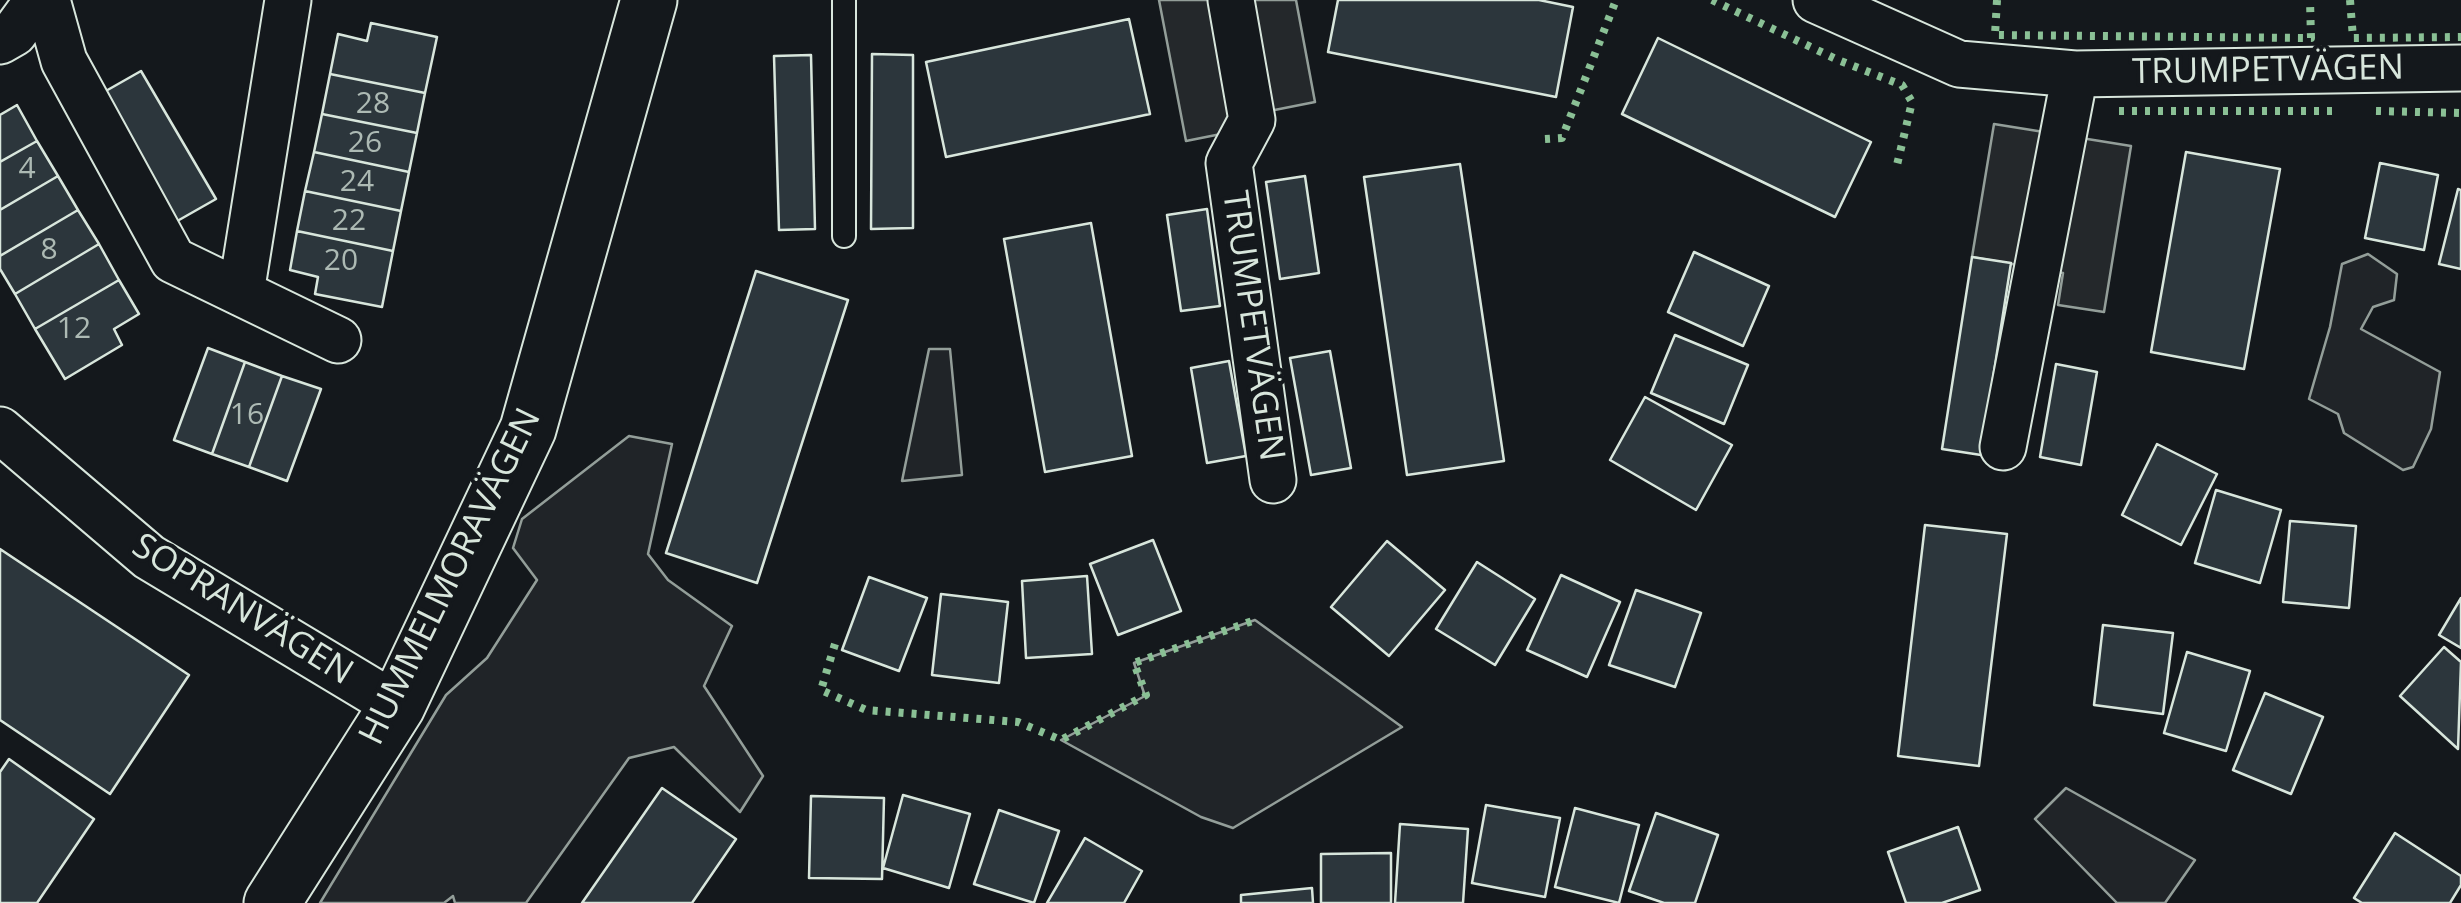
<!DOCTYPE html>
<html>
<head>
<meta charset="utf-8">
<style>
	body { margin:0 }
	canvas { display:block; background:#14181c }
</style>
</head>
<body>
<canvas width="2461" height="903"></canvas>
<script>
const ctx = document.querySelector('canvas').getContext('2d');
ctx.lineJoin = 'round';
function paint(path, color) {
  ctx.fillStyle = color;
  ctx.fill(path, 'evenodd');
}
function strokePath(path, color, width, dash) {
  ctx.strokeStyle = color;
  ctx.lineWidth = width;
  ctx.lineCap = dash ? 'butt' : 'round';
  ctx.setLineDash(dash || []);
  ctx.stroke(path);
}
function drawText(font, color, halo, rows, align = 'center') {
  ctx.font = font + ' "Open Sans",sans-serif';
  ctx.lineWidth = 8;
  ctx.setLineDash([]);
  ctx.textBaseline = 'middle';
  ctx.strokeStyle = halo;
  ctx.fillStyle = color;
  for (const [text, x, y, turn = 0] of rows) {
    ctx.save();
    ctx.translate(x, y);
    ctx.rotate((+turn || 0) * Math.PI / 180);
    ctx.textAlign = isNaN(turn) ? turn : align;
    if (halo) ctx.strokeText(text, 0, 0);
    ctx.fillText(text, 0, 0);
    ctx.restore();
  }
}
const green = new Path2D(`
	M 2368,254 L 2397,274 L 2394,300 L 2373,307 L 2361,329 L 2440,372 L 2431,429 L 2413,467 L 2403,470 L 2344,433 L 2338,414 L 2309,399 L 2330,327 L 2342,264 Z
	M 929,349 L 950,349 L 962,475 L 902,481 Z
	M 629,436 L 672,444 L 648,554 L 668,580 L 732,626 L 704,686 L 763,776 L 740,812 L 674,747 L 629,758 L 526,903 L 455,903 L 453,896 L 444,903 L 320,903 L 446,695 L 487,658 L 537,580 L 513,548 L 522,519 Z
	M 1255,620 L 1402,727 L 1233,828 L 1201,817 L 1061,740 L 1145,696 L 1134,663 Z
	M 2066,788 L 2195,860 L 2165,903 L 2117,903 L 2035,819 Z`);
const parking = new Path2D(`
	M 1159,0 L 1296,0 L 1315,102 L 1229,119 L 1231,132 L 1186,141 Z
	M 1994,124 L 2131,146 L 2104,312 L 2058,305 L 2063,273 L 1972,257 Z`);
const building = new Path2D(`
	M 1338,0 L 1539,0 L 1573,7 L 1556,97 L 1328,52 Z
	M 1129,19 L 1150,114 L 946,157 L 926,62 Z
	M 371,23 L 437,37 L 425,93 L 330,74 L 338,34 L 367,41 Z
	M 1658,38 L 1871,142 L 1835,217 L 1622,114 Z
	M 872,54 L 913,55 L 913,228 L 871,229 Z
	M 811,55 L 815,229 L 779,230 L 774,56 Z
	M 141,71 L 216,199 L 172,224 L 97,96 Z
	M 330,74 L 425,93 L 417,133 L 322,114 Z
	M 17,105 L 37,141 L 0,162 L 0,115 Z
	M 322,114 L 417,133 L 409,172 L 314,152 Z
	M 37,141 L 58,176 L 0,210 L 0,162 Z
	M 314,152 L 409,172 L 401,211 L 305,191 Z
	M 2186,152 L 2280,169 L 2244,369 L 2151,352 Z
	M 2380,163 L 2438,175 L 2424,250 L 2365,238 Z
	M 1460,164 L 1504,461 L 1407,475 L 1364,177 Z
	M 58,176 L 78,210 L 0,256 L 0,210 Z
	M 1305,176 L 1319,273 L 1280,279 L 1266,182 Z
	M 2458,189 L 2461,190 L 2461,269 L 2439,264 Z
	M 305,191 L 401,211 L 393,251 L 297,231 Z
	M 1207,209 L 1220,306 L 1181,311 L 1167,215 Z
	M 78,210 L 99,244 L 15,294 L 0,269 L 0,256 Z
	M 1091,223 L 1132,456 L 1045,472 L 1004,239 Z
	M 297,231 L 393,251 L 382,307 L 315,294 L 318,277 L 290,270 Z
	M 99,244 L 119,280 L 35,329 L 15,294 Z
	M 1694,252 L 1769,286 L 1743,346 L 1668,312 Z
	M 1972,257 L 2011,263 L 1981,455 L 1942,449 Z
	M 756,271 L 848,300 L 757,583 L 666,553 Z
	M 119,280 L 139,314 L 114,329 L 122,345 L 65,379 L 35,329 Z
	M 1675,335 L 1748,365 L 1724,424 L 1651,393 Z
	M 208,348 L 245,362 L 212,454 L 174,440 Z
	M 1330,351 L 1351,468 L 1311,475 L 1290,358 Z
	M 1229,361 L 1246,456 L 1207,463 L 1191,368 Z
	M 245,362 L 282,376 L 249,467 L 212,454 Z
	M 2056,364 L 2097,372 L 2081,465 L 2040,457 Z
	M 282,376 L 321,389 L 287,481 L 249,467 Z
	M 1645,397 L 1732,445 L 1696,510 L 1610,460 Z
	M 2157,444 L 2217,474 L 2181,545 L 2122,515 Z
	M 2216,490 L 2281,510 L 2260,583 L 2195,563 Z
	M 2290,521 L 2356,526 L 2349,608 L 2283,602 Z
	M 1925,525 L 2007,534 L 1979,766 L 1898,756 Z
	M 1153,540 L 1181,611 L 1118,635 L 1090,564 Z
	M 1387,541 L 1445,590 L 1389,656 L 1331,607 Z
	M 0,549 L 189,675 L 110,794 L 0,720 Z
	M 1477,562 L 1535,599 L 1495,665 L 1436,629 Z
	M 1561,575 L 1620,602 L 1587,677 L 1527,650 Z
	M 1087,576 L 1092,654 L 1026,658 L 1022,581 Z
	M 869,577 L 927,598 L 899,671 L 842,650 Z
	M 1636,590 L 1701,613 L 1675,687 L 1609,665 Z
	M 941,594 L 1008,602 L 999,683 L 932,675 Z
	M 2461,598 L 2461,648 L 2439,635 Z
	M 2103,625 L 2173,633 L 2163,714 L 2094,705 Z
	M 2444,647 L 2461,662 L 2458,749 L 2400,696 Z
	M 2187,652 L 2250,671 L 2226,751 L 2164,733 Z
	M 2265,693 L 2323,717 L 2291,794 L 2233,770 Z
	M 9,759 L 94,819 L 37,903 L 0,903 L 0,772 Z
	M 662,788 L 736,839 L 692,903 L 582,903 Z
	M 903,795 L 970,814 L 949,888 L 883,868 Z
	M 811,796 L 884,798 L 882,879 L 809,878 Z
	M 1486,805 L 1560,818 L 1545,897 L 1472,883 Z
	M 1575,808 L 1639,825 L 1619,903 L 1555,887 Z
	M 999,810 L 1059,831 L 1034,903 L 974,884 Z
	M 1656,813 L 1718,835 L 1695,903 L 1664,903 L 1629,891 Z
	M 1400,824 L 1468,829 L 1463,903 L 1395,903 Z
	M 1958,827 L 1980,890 L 1942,903 L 1906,903 L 1888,852 Z
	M 2395,833 L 2461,876 L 2461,885 L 2450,903 L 2362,903 L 2354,898 Z
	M 1085,838 L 1142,871 L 1124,903 L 1047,903 Z
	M 1391,853 L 1391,903 L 1321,903 L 1321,854 Z
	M 1312,888 L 1313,903 L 1241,903 L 1241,895 Z`);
const lane = new Path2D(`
	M 844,236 L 844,0`);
const street = new Path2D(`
	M 47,0 L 64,61 L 173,260 L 338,340
	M 1231,0 L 1252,120 L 1229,163 L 1273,480
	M 1816,0 L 1959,64 L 2075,74 L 2461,68
	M 0,41 L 14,33 L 38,0
	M 241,293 L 288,0
	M 0,430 L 149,557 L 397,706
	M 2003,447 L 2075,74`);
const secondary = new Path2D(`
	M 272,903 L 397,706 L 528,429 L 649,0`);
const hedge = new Path2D(`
	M 1712,0 L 1838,60 L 1902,85 L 1912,102 L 1897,165
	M 1997,0 L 1995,35 L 2311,38 L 2310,0
	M 2350,0 L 2353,38 L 2461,37
	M 2119,111 L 2334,111
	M 2376,111 L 2461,113
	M 1545,139 L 1562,138 L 1616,0
	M 835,644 L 821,690 L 866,710 L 1018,722 L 1061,740 L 1146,695 L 1134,663 L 1255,620`);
const numberNames = [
	["28",373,104],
	["26",365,143],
	["4",27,169],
	["24",357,182],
	["22",349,221],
	["8",49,250],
	["20",341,261],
	["12",74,329],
	["16",247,415]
];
const streetNames = [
	["TRUMPETVÄGEN",2268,71,-1],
	["TRUMPETVÄGEN",1252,326,82],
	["HUMMELMORAVÄGEN",451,577,-64],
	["SOPRANVÄGEN",242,610,32]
];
paint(green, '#202428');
strokePath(green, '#939e99', 2.5);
paint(parking, '#24282b');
strokePath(parking, '#939e99', 2.5);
paint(building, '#2c363c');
strokePath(building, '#d8e6dc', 2.5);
strokePath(lane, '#d8e6dc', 26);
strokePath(street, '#d8e6dc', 49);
strokePath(secondary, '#d8e6dc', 59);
strokePath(lane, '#14181c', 22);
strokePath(street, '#14181c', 45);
strokePath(secondary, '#14181c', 55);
strokePath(hedge, '#8ac095', 8, [5, 8]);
drawText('30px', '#adbab4', null, numberNames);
drawText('35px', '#d8e6dc', '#14181c', streetNames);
</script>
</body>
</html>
